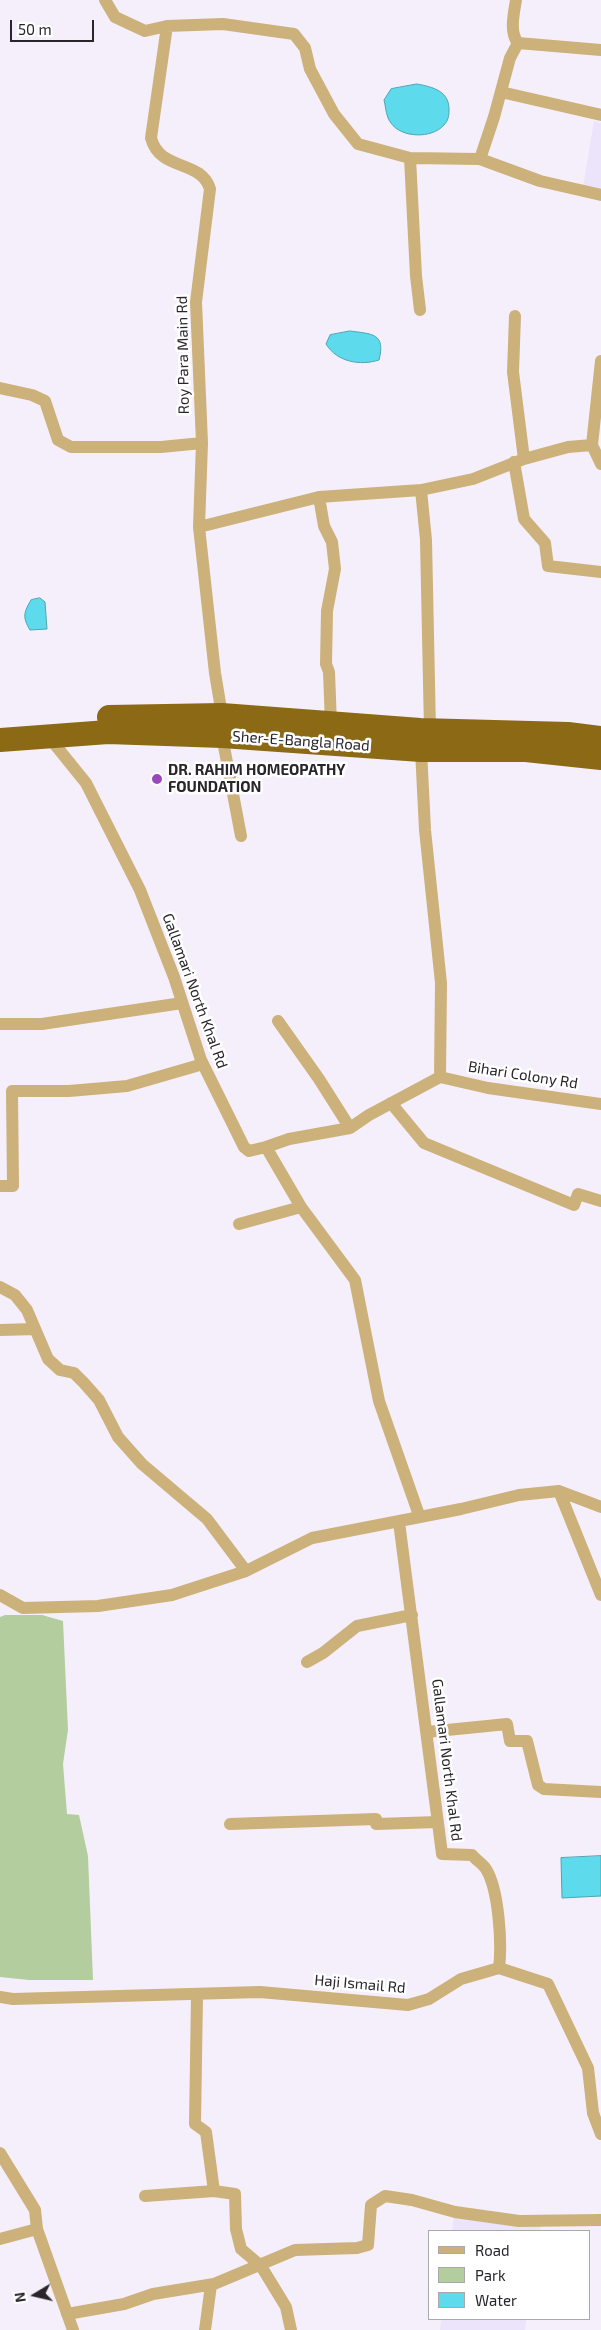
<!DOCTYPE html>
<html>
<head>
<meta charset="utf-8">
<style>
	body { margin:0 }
	#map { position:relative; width:601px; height:2330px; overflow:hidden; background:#f5effb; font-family:"Exo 2",sans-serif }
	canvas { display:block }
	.legend { position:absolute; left:428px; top:2230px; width:162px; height:90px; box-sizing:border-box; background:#fff; border:1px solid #a9a8aa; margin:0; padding:6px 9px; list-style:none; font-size:15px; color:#29262b }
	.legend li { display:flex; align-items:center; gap:10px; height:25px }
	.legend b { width:25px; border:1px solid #a9a8aa }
	.north { position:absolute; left:10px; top:2270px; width:50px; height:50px; -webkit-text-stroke:4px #fff; paint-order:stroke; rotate:261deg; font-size:14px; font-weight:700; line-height:20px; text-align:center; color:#29262b }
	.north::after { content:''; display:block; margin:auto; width:18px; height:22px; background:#29262b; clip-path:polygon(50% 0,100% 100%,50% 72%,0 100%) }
	.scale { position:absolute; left:10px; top:20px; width:84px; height:22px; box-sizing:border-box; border:2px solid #29262b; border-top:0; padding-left:6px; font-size:15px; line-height:18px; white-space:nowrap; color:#29262b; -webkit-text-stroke:4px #fff; paint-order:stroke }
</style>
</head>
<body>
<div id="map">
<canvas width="601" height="2330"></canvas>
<ul class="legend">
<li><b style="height:6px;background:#ccb17b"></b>Road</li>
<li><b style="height:14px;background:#b4cd9e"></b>Park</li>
<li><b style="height:14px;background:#5ddaec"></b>Water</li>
</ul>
<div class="north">N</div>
<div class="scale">50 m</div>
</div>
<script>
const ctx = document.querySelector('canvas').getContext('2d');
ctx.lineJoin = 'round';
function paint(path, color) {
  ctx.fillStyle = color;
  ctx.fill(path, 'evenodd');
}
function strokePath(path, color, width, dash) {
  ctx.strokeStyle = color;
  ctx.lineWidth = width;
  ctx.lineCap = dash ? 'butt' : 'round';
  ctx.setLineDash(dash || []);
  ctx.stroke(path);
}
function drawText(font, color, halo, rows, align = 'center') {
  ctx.font = font + ' "Exo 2",sans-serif';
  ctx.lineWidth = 5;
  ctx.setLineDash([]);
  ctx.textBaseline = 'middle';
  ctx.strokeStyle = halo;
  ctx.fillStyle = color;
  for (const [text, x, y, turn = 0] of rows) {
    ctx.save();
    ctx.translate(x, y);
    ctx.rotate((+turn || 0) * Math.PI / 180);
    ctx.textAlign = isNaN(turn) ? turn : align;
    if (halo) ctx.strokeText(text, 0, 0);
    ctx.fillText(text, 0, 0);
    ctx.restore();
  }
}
const education = new Path2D(`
	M 594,121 L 601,123 L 601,191 L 583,187 Z
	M 454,2216 L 541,2224 L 540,2231 L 452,2231 Z
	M 441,2319 L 526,2319 L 525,2330 L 440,2330 Z`);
const green = new Path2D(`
	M 5,1615 L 42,1615 L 63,1621 L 68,1730 L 63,1764 L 67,1814 L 79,1815 L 88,1856 L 93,1980 L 29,1980 L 0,1977 L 0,1617 Z`);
const water = new Path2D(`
	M 417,84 C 433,87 450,91 449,111 C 449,116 448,121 444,125 C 432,139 401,138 391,123 C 386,117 386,108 384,100 L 391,89 Z
	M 350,331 C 372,334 386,333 379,360 C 360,366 337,362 326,344 L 330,335 Z
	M 40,598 L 45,602 L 47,629 L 30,630 C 22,617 24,612 31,600 Z
	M 601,1856 L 601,1896 L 562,1898 L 561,1858 Z`);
const street = new Path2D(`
	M 105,0 L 115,17 L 145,31 L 167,26 L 223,24 L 294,34 L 305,48 L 310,69 L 334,114 L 358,144 L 410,158 L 480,159 L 540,181 L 601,195
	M 516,0 C 514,13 509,32 518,43 L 601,50
	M 167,26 L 151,138 C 160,172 201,159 210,189 L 196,302 L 202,443 L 199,527 L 215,673 L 222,715
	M 501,92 L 601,115
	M 410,158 L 416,276 L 420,310
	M 480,159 L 494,117 L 510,58 L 518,43
	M 515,316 L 513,372 L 524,459
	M 0,388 L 32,395 L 45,401 L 58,440 L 71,447 L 161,447 L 202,443
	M 592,445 L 601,464
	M 514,462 L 524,519 L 545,543 L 548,566 L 601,572
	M 421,490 L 426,540 L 430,730
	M 319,497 L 324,526 L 332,542 L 335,569 L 327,611 L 326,664 L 329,672 L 331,724
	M 199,527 L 319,497 L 421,490 L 473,479 L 524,459 L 568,447 L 592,445 L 601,361
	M 48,736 L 86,783 L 140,890 L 174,977 L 201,1060 L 244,1147 L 249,1151 L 266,1147 L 301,1207 L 355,1280 L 379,1401 L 419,1515
	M 222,736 L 241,836
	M 278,1021 L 319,1079 L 350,1128
	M 0,1024 L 42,1024 L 182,1003
	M 440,1077 L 488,1088 L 601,1104
	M 391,1103 L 424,1143 L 574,1205 L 578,1194 L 601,1201
	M 266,1147 L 289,1139 L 350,1128 L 369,1115 L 440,1077 L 441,983 L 425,830 L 421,750
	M 0,1186 L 13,1186 L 12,1091 L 69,1091 L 127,1086 L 203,1064
	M 239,1224 L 301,1207
	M 0,1287 L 15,1295 L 27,1310 L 48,1359 L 60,1370 L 74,1373 L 84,1383 L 99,1400 L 118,1437 L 142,1464 L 207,1519 L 246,1571 L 312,1538 L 461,1509 L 519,1495 L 559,1491 L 601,1507
	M 0,1330 L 35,1329
	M 559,1491 L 601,1595
	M 399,1522 L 442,1854 L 472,1855 C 476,1860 483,1864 486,1869 C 499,1890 502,1944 499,1968
	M 0,1595 L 23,1608 L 98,1606 L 172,1595 L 246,1571
	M 307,1662 L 323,1653 L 357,1626 L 412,1615
	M 427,1732 L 507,1724 L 510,1741 L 527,1741 L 538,1785 L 544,1789 L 601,1792
	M 230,1824 L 376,1819 L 376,1824 L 438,1822
	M 197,1995 L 195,2124 L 206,2132 L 214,2191 L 235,2194 L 236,2229 L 241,2249 L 261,2266 L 286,2307 L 291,2330
	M 0,1997 L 13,1999 L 260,1992 L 408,2005 L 429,1999 L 461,1979 L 499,1968 L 548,1984 L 588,2068 L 593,2113 L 601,2134
	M 0,2153 L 35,2210 L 37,2229 L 73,2330
	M 145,2196 L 214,2191
	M 0,2239 L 37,2229
	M 67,2314 L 124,2304 L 153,2294 L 214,2284 L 295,2250 L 357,2248 L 368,2245 L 371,2205 L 385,2196 L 412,2200 L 455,2212 L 519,2221 L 601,2220
	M 205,2330 L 211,2285`);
const highway = new Path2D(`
	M 109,717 L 222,715 L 420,730 L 568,734 L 601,738
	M 0,740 L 108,732 L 222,736 L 421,750 L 526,750 L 601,758`);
const markers = [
	[157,779,6,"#984abb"]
];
const streetNames = [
	["Roy Para Main Rd",183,355,-91],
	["Sher-E-Bangla Road",301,741,4],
	["Gallamari North Khal Rd",195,991,70],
	["Bihari Colony Rd",523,1075,9],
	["Gallamari North Khal Rd",447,1760,83],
	["Haji Ismail Rd",360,1984,5]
];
const poiNames = [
	["DR. RAHIM HOMEOPATHY",168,770],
	["FOUNDATION",168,787]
];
paint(education, '#ebe4fa');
paint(green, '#b4cd9e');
paint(water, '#5ddaec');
strokePath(water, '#4da4b2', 1);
strokePath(street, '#ccb17b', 12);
strokePath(highway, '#8b6915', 24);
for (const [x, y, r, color] of markers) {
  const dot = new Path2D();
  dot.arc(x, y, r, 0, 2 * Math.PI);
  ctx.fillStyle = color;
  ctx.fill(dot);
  strokePath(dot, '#fff', 2);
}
drawText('15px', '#29262b', '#fff', streetNames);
drawText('bold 15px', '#29262b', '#fff', poiNames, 'left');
</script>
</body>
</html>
